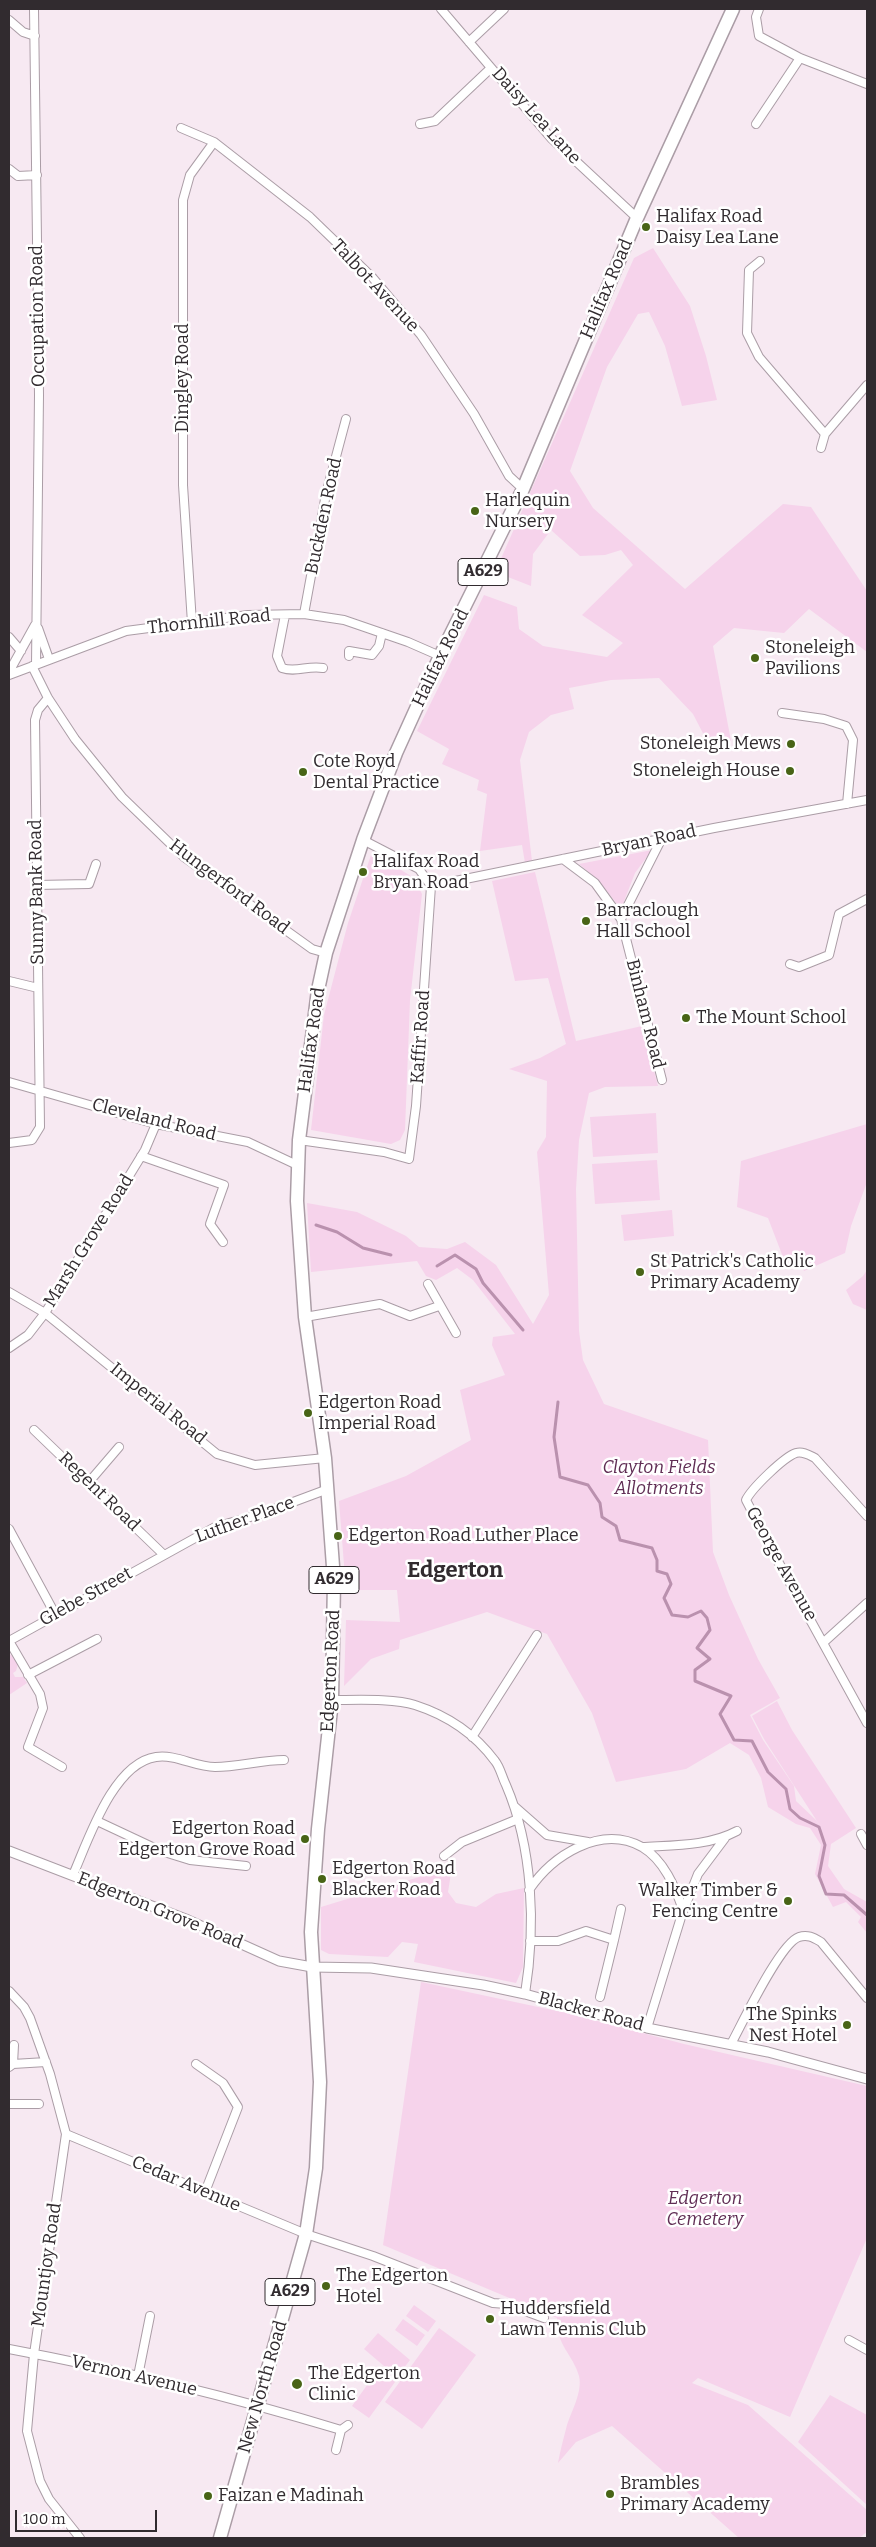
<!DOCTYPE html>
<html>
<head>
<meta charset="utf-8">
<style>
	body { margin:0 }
	#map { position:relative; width:876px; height:2547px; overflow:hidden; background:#f7e9f2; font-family:Bitter,serif }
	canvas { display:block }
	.frame { position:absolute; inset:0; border:10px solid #312b2f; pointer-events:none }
	.scale { position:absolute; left:15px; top:2510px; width:142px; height:22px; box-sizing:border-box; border:2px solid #312b2f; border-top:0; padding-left:6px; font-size:15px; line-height:18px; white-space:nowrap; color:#312b2f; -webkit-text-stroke:4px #fff; paint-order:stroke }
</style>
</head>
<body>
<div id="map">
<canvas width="876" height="2547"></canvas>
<div class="frame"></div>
<div class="scale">100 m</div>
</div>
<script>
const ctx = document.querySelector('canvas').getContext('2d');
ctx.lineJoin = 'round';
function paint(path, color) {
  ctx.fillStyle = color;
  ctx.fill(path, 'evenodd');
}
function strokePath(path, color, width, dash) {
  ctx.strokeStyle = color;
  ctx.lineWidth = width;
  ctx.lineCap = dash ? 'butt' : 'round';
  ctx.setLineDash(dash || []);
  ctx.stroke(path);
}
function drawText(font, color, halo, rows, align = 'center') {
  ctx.font = font + ' Bitter,serif';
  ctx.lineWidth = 5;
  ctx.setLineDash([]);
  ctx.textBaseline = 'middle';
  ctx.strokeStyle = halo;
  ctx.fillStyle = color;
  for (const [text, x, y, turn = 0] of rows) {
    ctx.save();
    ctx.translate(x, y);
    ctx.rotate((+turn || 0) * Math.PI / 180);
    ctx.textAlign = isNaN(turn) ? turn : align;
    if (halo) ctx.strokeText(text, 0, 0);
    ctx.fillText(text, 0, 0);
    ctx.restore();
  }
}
const green = new Path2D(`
	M 653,248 L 690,306 L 706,356 L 717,400 L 682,406 L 665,346 L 649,312 L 638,314 L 607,367 L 570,471 L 593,508 L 685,589 L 783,504 L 811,507 L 867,591 L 867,652 L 809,609 L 784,633 L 734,628 L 713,646 L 731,741 L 708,743 L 693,714 L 659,678 L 611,680 L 569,688 L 574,709 L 551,715 L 529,732 L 520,760 L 532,861 L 525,863 L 522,845 L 480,851 L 487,794 L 477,790 L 479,780 L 442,764 L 449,749 L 417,731 L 484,595 L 517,607 L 519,629 L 543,646 L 607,657 L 623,643 L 582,615 L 633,565 L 621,550 L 605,555 L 580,556 L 551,530 L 533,554 L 531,586 L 495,572 L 634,258 Z
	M 652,850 L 635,873 L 621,909 L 598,880 L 579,864 Z
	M 372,852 L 414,878 L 422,894 L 410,1000 L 405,1130 L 400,1140 L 391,1144 L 311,1130 L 324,1015 L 348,923 Z
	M 535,872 L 576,1041 L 642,1026 L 658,1086 L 605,1087 L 589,1093 L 579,1140 L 576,1189 L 579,1331 L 583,1360 L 604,1404 L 708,1440 L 713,1552 L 729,1595 L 758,1659 L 780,1698 L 750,1715 L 763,1740 L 794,1786 L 796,1801 L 816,1820 L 824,1832 L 764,1739 L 752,1716 L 777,1701 L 792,1730 L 856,1828 L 831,1844 L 828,1866 L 844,1889 L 867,1902 L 867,1933 L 858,1922 L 861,1917 L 846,1902 L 833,1907 L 815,1874 L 821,1845 L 810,1828 L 796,1824 L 768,1807 L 761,1778 L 749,1755 L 730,1743 L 686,1769 L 616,1782 L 592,1713 L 547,1634 L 487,1612 L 400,1640 L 399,1649 L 371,1659 L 344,1686 L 346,1620 L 400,1622 L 397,1590 L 346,1590 L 339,1501 L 406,1476 L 471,1440 L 460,1390 L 505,1375 L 492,1345 L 493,1337 L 515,1334 L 473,1280 L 457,1268 L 436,1280 L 426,1276 L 417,1261 L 311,1272 L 307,1203 L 357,1212 L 406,1236 L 419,1247 L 447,1249 L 465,1242 L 496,1265 L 533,1324 L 549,1295 L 537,1152 L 546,1137 L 547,1081 L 509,1069 L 540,1058 L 566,1044 L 548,978 L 515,981 L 492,881 Z
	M 656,1113 L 658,1153 L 593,1157 L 590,1117 Z
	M 867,1124 L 867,1182 L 851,1226 L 845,1253 L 804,1271 L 798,1258 L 783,1257 L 768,1218 L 737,1207 L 741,1161 Z
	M 657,1160 L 660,1200 L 595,1204 L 592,1164 Z
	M 672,1210 L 674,1236 L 624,1241 L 621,1215 Z
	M 867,1270 L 867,1310 L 853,1304 L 846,1290 L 863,1276 Z
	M 9,1654 L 14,1657 L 18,1664 L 16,1671 L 13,1673 L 15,1677 L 23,1677 L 27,1683 L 9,1695 Z
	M 452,1867 L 448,1892 L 456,1903 L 476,1907 L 496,1894 L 524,1888 L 523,1967 L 516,1983 L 414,1962 L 418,1944 L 402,1942 L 388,1957 L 329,1954 L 321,1950 L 321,1907 Z
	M 421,1982 L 571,2014 L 684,2044 L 867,2086 L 867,2238 L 790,2417 L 698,2378 L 692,2383 L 748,2405 L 867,2510 L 867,2532 L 859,2538 L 739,2538 L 612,2426 L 576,2442 L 558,2463 C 560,2452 563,2440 566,2429 C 570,2413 583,2393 579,2376 C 573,2354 556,2346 557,2318 L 383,2245 Z
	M 414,2305 L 436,2321 L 428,2332 L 406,2316 Z
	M 403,2319 L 425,2335 L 417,2346 L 395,2330 Z
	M 439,2328 L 476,2355 L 422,2429 L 385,2402 Z
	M 378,2333 L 410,2360 L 397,2377 L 364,2349 Z
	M 378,2370 L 395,2382 L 369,2418 L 352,2406 Z
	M 830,2395 L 867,2415 L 867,2505 L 798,2442 Z`);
const stream = new Path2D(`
	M 316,1225 L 337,1232 L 363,1248 L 391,1255
	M 437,1266 L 455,1255 L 476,1269 L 483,1283 L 523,1330
	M 558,1402 L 554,1437 L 560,1477 L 588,1485 L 600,1503 L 602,1517 L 616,1526 L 620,1540 L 652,1548 L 657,1560 L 657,1571 L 667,1574 L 671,1584 L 664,1598 L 672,1615 L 688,1617 L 701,1611 L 707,1618 L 710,1630 L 697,1648 L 710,1659 L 695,1670 L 695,1681 L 731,1696 L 720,1714 L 734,1740 L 752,1741 L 768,1772 L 786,1789 L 790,1809 L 800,1818 L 819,1827 L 825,1845 L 819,1876 L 826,1894 L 844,1895 L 867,1915`);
const minor = new Path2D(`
	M 34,9 L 39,395 L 36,664
	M 441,9 L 551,138 L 637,218
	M 759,9 L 756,17 L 759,36 L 800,58 L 867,84
	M 9,20 L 23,32 L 35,36
	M 469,42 L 504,9
	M 420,124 L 435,121 L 491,68
	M 756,124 L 800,58
	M 181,128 L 214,142 L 310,217 L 372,277 L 421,335 L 474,414 L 509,476 L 523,489
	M 9,169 L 18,176 L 37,175
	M 760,261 L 749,270 L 747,333 L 759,357 L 825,434 L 867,385
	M 821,448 L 825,434
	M 304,614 L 326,494 L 346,419
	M 285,615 L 277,656 L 282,668 C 296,673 308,665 323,668
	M 192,623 L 183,485 L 183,200 L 190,175 L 214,142
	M 38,628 L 49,659
	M 9,637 L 21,651
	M 349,656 L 349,651 L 372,655 L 379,646 L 382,633
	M 32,666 L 48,698 L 75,739 L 122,797 L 184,857 L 312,949 L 326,953
	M 9,672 L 35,625
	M 9,675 L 126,631 L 248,615 L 304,614 L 344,620 L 408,642 L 440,656
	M 782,713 L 824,719 L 846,726 L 853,740 L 847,804
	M 563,859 L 595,883 L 621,919 L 662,1080
	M 36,885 L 89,884 L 96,864
	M 431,886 L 714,828 L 867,800
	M 621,919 L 662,838
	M 790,964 L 799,967 L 829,955 L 839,914 L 867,899
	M 9,981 L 38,988
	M 9,1082 L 156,1124 L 248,1142 L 297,1165
	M 299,1140 L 384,1152 L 409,1159 L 416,1106 L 431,886 L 419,869 L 363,840
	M 9,1143 L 32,1140 L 40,1127 L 35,720 L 38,710 L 48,698
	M 141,1156 L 224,1185 L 210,1224 L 223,1242
	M 428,1284 L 456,1333
	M 9,1292 L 45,1313 L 217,1454 L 255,1465 L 325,1458
	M 305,1317 L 380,1304 L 410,1316 L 439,1306
	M 9,1348 L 28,1335 L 45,1313 L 145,1150 L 156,1124
	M 34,1430 L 163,1554
	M 89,1482 L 119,1447
	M 867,1516 L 815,1458 C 809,1455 803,1451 796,1453 C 784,1457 752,1488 746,1500 L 774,1554 L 867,1723
	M 9,1529 L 55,1614
	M 9,1641 L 215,1527 L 261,1514 L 328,1489
	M 9,1641 L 40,1694 L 43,1708 L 28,1747 L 62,1767
	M 824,1642 L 867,1603
	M 28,1675 L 97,1639
	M 332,1700 C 355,1700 395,1698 415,1705 C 446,1715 475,1734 495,1761 C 500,1767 502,1777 506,1785 C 533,1848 536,1926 525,1994
	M 472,1737 L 537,1635
	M 514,1806 L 547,1835 L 588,1842
	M 97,1821 L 161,1851 L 190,1860 L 246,1866
	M 861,1834 L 867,1845
	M 642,1847 C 674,1845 709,1846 737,1831
	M 444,1856 L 462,1842 L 518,1819
	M 73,1875 C 88,1841 113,1763 156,1757 C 176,1754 195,1767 215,1767 C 238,1767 261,1760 284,1760
	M 529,1890 C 552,1856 600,1824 642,1847 C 664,1860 675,1887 683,1910
	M 614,1940 L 621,1909
	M 530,1941 L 558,1941 L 586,1931 L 614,1940 L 600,1997
	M 9,1991 L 24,2007 L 30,2018 L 50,2074 L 66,2134 L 34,2354 L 27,2431 L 40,2481 L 49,2499 L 80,2538
	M 647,2028 L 682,1914 L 698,1874 L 725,1838
	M 731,2044 C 742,2024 780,1943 799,1937 C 808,1934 814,1938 821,1942 L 867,1998
	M 13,2064 L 14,2045
	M 196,2064 L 223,2083 L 238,2107 L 205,2192
	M 9,2067 L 13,2064 L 46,2062
	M 9,2104 L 39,2104
	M 66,2134 L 306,2234 L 373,2256 L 493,2303 L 506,2304 L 544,2318
	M 849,2340 L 867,2350
	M 9,2349 C 121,2370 232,2397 341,2430
	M 138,2376 L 150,2316
	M 336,2450 L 341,2430 L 348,2425`);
const tertiary = new Path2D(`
	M 9,1851 L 188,1920 L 279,1961 L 312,1967 L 371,1968 L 483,1985 L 525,1994 L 647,2028 L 768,2052 L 867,2079`);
const trunk = new Path2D(`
	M 220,2538 L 306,2234 L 316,2168 L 320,2082 L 311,1932 L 318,1829 L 332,1700 L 334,1580 L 325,1458 L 305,1317 L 297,1201 L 299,1140 L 318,990 L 326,953 L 363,840 L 396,753 L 440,656 L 523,489 L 637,218 L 733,9`);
const markers = [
	[646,227,5,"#486416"],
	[475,511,5,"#486416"],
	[755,658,5,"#486416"],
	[791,744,5,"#486416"],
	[790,771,5,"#486416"],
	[303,772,5,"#486416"],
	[363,872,5,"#486416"],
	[586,921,5,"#486416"],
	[686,1018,5,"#486416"],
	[640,1272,5,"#486416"],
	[308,1413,5,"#486416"],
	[338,1536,5,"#486416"],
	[305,1839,5,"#486416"],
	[322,1879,5,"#486416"],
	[788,1901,5,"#486416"],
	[847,2025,5,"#486416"],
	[326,2286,5,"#486416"],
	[490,2319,5,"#486416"],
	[297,2384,6,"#486416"],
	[610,2494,5,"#486416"],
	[208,2496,5,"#486416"]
];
const shields = [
	[483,572,50],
	[334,1580,50],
	[290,2292,50]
];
const shieldNames = [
	["A629",483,572],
	["A629",334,1580],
	["A629",290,2292]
];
const streetNames = [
	["Daisy Lea Lane",536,116,48],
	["Talbot Avenue",375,286,47],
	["Halifax Road",607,289,-67],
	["Occupation Road",38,316,-91],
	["Dingley Road",183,378,-90],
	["Buckden Road",324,516,-78],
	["Thornhill Road",209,622,-6],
	["Halifax Road",441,658,-64],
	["Bryan Road",649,841,-12],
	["Hungerford Road",229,887,37],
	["Sunny Bank Road",37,892,-91],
	["Binham Road",645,1014,76],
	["Kaffir Road",421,1037,-86],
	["Halifax Road",312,1040,-82],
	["Cleveland Road",154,1120,14],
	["Marsh Grove Road",89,1241,-58],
	["Imperial Road",158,1404,39],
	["Regent Road",99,1492,44],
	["Luther Place",245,1520,-20],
	["George Avenue",781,1564,61],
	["Glebe Street",86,1597,-29],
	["Edgerton Road",331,1671,-87],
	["Edgerton Grove Road",160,1911,22],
	["Blacker Road",591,2012,15],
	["Cedar Avenue",186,2184,23],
	["Mountjoy Road",47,2265,-82],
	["Vernon Avenue",134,2376,13],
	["New North Road",263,2387,-74]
];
const poiNames = [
	["Halifax Road",656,217],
	["Daisy Lea Lane",656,238],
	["Harlequin",485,501],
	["Nursery",485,522],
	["Stoneleigh",765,648],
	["Pavilions",765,669],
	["Stoneleigh Mews",781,744,"right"],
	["Cote Royd",313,762],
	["Dental Practice",313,783],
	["Stoneleigh House",780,771,"right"],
	["Halifax Road",373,862],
	["Bryan Road",373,883],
	["Barraclough",596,911],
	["Hall School",596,932],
	["The Mount School",696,1018],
	["St Patrick's Catholic",650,1262],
	["Primary Academy",650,1283],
	["Edgerton Road",318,1403],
	["Imperial Road",318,1424],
	["Edgerton Road Luther Place",348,1536],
	["Edgerton Road",295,1829,"right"],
	["Edgerton Grove Road",295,1850,"right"],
	["Edgerton Road",332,1869],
	["Blacker Road",332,1890],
	["Walker Timber &",778,1891,"right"],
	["Fencing Centre",778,1912,"right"],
	["The Spinks",837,2015,"right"],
	["Nest Hotel",837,2036,"right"],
	["The Edgerton",336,2276],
	["Hotel",336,2297],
	["Huddersfield",500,2309],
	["Lawn Tennis Club",500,2330],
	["The Edgerton",308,2374],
	["Clinic",308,2395],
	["Brambles",620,2484],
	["Primary Academy",620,2505],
	["Faizan e Madinah",218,2496]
];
const parkNames = [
	["Clayton Fields",659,1468],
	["Allotments",659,1489],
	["Edgerton",705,2199],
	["Cemetery",705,2220]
];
const districtNames = [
	["Edgerton",455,1571]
];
paint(green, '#f6d3eb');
strokePath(stream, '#ba91ae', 3);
strokePath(minor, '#ab9da6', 10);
strokePath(tertiary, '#ab9da6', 11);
strokePath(trunk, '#ab9da6', 15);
strokePath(minor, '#fff', 8);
strokePath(tertiary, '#fff', 9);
strokePath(trunk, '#fff', 12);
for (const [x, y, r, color] of markers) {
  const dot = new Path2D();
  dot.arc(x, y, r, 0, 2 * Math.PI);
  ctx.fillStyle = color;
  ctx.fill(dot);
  strokePath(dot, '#fff', 2);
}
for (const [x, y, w] of shields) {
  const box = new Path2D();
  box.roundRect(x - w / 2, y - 13.5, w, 27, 4);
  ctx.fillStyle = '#fff';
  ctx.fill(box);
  strokePath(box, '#312b2f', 1);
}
drawText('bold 16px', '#312b2f', null, shieldNames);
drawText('18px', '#312b2f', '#fff', streetNames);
drawText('18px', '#312b2f', '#fff', poiNames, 'left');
drawText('italic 18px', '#602d54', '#fff', parkNames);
drawText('bold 22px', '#312b2f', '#fff', districtNames);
</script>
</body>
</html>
